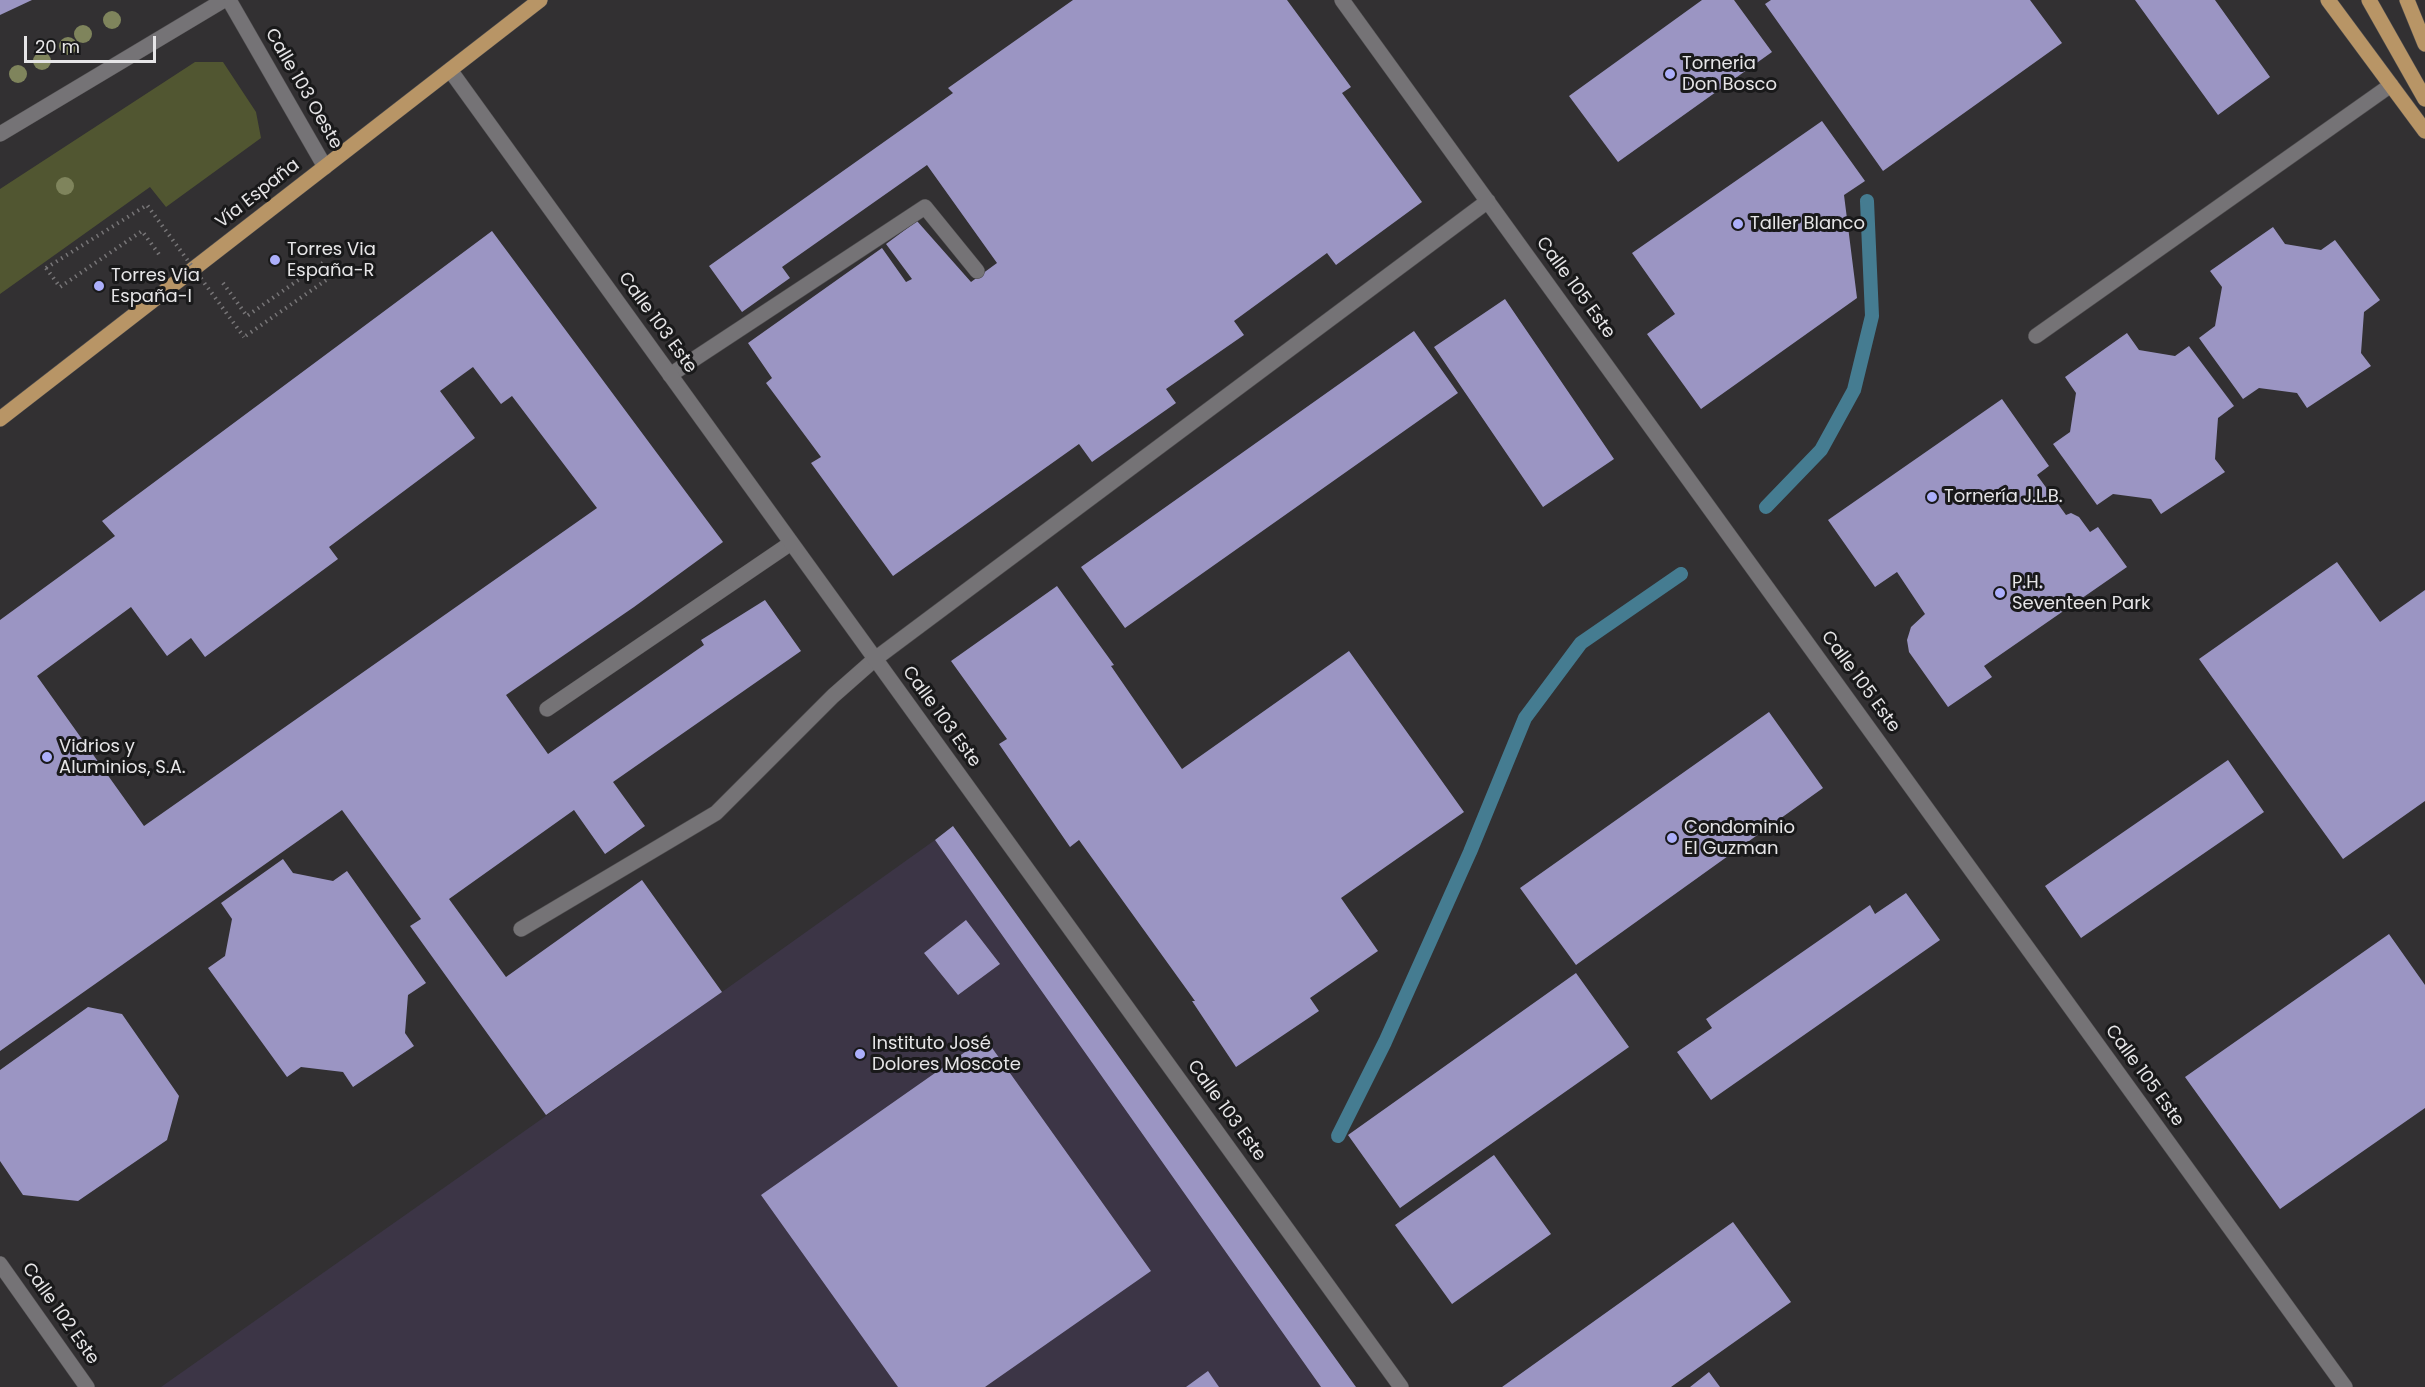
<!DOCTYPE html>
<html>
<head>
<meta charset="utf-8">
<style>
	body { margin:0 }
	#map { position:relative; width:2425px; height:1387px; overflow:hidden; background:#323032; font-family:Poppins,sans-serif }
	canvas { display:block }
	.scale { position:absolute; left:24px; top:36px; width:132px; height:27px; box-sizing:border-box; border:3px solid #e6e5e7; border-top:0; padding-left:8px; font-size:18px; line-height:21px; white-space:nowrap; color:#e6e5e7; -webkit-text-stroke:4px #19191a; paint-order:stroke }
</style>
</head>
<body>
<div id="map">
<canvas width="2425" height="1387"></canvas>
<div class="scale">20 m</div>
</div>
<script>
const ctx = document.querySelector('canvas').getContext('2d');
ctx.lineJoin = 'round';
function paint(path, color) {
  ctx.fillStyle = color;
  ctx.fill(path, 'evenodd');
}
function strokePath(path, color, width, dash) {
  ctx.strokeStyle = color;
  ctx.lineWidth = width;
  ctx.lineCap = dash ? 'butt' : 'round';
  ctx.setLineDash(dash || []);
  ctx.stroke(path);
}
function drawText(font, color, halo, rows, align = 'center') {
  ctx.font = font + ' Poppins,sans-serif';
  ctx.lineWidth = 6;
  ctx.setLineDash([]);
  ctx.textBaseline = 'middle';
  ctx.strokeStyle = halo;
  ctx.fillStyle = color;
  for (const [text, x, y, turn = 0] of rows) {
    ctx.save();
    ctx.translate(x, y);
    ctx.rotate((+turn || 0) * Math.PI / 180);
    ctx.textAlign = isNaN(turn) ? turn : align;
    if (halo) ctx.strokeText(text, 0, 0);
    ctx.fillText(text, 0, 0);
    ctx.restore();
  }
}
const education = new Path2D(`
	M 935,840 L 1321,1387 L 161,1387 L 722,992 Z`);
const green = new Path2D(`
	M 195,62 L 223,62 L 256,112 L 261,138 L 166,207 L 150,187 L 0,294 L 0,189 Z`);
const stream = new Path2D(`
	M 1766,507 L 1821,450 L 1854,390 L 1872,316 L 1867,201
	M 1338,1136 L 1385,1042 L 1470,852 L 1525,718 L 1581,643 L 1681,574`);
const building = new Path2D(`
	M 0,0 L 32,0 L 0,15 Z
	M 1073,0 L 1287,0 L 1351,87 L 1342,93 L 1422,202 L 1336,265 L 1327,253 L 1234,321 L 1244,335 L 1166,389 L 1176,403 L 1092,462 L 1079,444 L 893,576 L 811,463 L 821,457 L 766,383 L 772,378 L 748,343 L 882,248 L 906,282 L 912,279 L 886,244 L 917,221 L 971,282 L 997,263 L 927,165 L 782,267 L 790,278 L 742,312 L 709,266 L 953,93 L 948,88 Z
	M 1702,0 L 1734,0 L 1772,52 L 1618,162 L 1569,96 Z
	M 1771,0 L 2030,0 L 2062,43 L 1883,171 L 1765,4 Z
	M 2135,0 L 2215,0 L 2270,77 L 2218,115 Z
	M 1822,121 L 1865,181 L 1844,195 L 1857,298 L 1701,409 L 1647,334 L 1675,314 L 1632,253 Z
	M 2273,227 L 2285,244 L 2321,250 L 2335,240 L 2380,300 L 2364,312 L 2361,353 L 2371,366 L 2307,408 L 2297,393 L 2259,388 L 2243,399 L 2199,338 L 2215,326 L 2222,287 L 2210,271 Z
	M 492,231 L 723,542 L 634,607 L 506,695 L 548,754 L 704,645 L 701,640 L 765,600 L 801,651 L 613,782 L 645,826 L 605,854 L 574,810 L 449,899 L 506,977 L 642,880 L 722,992 L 546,1115 L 410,926 L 421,919 L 342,810 L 0,1051 L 0,620 L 115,536 L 102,521 ZM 473,367 L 501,404 L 512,396 L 597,508 L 144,826 L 37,676 L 131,607 L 167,656 L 191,638 L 205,657 L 338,559 L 329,547 L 475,438 L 440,391 Z
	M 1505,299 L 1614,459 L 1543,507 L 1434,347 Z
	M 1414,331 L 1458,393 L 1125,628 L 1081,567 Z
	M 2127,333 L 2139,350 L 2175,356 L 2189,346 L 2234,406 L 2218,418 L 2215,459 L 2225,472 L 2161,514 L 2151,499 L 2113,494 L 2097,505 L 2053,444 L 2070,432 L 2076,393 L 2065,377 Z
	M 2002,399 L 2049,466 L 2037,475 L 2066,515 L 2071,513 L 2079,517 L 2090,532 L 2098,527 L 2127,567 L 1984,666 L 1992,677 L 1948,707 L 1909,652 L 1907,640 L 1911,627 L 1925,614 L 1897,572 L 1875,587 L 1828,520 Z
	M 2337,562 L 2380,622 L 2425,590 L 2425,801 L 2343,859 L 2199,659 Z
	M 1057,586 L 1114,665 L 1111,666 L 1182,769 L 1349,651 L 1464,812 L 1341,898 L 1378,951 L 1310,998 L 1319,1011 L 1236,1067 L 1192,1001 L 1195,1001 L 1079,840 L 1070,847 L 999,744 L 1007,739 L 951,661 Z
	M 1769,712 L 1823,788 L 1576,965 L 1520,888 Z
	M 2228,760 L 2264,812 L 2081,938 L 2045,886 Z
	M 953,826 L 1356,1387 L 1321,1387 L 935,840 Z
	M 283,859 L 293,873 L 333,881 L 347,871 L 426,983 L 408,995 L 405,1033 L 414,1046 L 353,1087 L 343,1072 L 301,1067 L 287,1077 L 208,968 L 225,956 L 232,919 L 221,903 Z
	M 1906,893 L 1940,940 L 1711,1100 L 1677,1052 L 1712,1028 L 1706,1019 L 1870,905 L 1875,914 Z
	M 966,920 L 1000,964 L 958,995 L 924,953 Z
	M 2389,934 L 2425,985 L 2425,1108 L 2280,1209 L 2185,1077 Z
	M 1576,973 L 1629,1047 L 1400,1208 L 1348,1135 Z
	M 88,1007 L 122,1014 L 179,1096 L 167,1140 L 78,1201 L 23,1195 L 0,1161 L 0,1070 Z
	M 985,1038 L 1151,1271 L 985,1387 L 898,1387 L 761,1195 Z
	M 1494,1155 L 1551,1234 L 1452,1304 L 1395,1225 Z
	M 1733,1222 L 1791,1302 L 1671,1387 L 1502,1387 Z
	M 1208,1371 L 1219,1387 L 1186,1387 Z
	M 1709,1372 L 1720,1387 L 1690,1387 Z`);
const path = new Path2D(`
	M 46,268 L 60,287 L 142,231 L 161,257
	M 223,283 L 247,316 L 324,262 L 335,274 L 244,337`);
const lane = new Path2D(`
	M 2036,336 L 2391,85
	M 670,375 L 925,207 L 977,271
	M 547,709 L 791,543
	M 521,929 L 716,813 L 833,696 L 875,659`);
const street = new Path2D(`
	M 229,0 L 325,167
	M 1342,0 L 2345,1387
	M 450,70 L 1401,1387
	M 0,134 L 224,0
	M 875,659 L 1488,201
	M 0,1264 L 87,1387`);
const primary = new Path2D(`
	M 2328,0 L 2425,131
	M 2369,0 L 2425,99
	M 2407,0 L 2425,44
	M 0,419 L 540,0`);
const pathBridge = new Path2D(`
	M 46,268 L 147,205 L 244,337`);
const trees = [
	[112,20],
	[83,34],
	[68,46],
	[42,61],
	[18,74],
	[65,186]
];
const markers = [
	[1670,74,6,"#acaffb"],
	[1738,224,6,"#acaffb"],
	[275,260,6,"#acaffb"],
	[99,286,6,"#acaffb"],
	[1932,497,6,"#acaffb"],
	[2000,593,6,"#acaffb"],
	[47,757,6,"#acaffb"],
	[1672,838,6,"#acaffb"],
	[860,1054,6,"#acaffb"]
];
const poiNames = [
	["Torneria",1682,64],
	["Don Bosco",1682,85],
	["Taller Blanco",1750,224],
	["Torres Via",287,250],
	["España-R",287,271],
	["Torres Via",111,276],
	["España-I",111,297],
	["Tornería J.L.B.",1944,497],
	["P.H.",2012,583],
	["Seventeen Park",2012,604],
	["Vidrios y",59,747],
	["Aluminios, S.A.",59,768],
	["Condominio",1684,828],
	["El Guzman",1684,849],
	["Instituto José",872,1044],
	["Dolores Moscote",872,1065]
];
const streetNames = [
	["Calle 103 Oeste",303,89,60],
	["Vía España",258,194,-38],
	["Calle 105 Este",1575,288,54],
	["Calle 103 Este",657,323,54],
	["Calle 105 Este",1860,682,54],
	["Calle 103 Este",941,717,54],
	["Calle 105 Este",2144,1076,54],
	["Calle 103 Este",1226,1111,54],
	["Calle 102 Este",60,1314,55]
];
paint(education, '#3c3546');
paint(green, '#515631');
strokePath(stream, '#457c91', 14);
paint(building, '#9b95c3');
strokePath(lane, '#4f4d4f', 16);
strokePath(street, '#4f4d4f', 16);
strokePath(primary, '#4f4d4f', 16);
strokePath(path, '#777577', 4, [1.5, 4.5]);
strokePath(lane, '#757376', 15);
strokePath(street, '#757376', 15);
strokePath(primary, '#b89566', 15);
strokePath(pathBridge, '#777577', 4, [1.5, 4.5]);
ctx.fillStyle = '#7f845c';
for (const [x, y] of trees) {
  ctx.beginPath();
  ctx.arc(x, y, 9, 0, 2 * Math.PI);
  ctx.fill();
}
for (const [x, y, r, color] of markers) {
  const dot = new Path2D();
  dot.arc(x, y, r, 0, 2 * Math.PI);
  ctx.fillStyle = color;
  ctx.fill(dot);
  strokePath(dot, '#19191a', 2);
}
drawText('18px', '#e6e5e7', '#19191a', poiNames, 'left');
drawText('18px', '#e6e5e7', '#19191a', streetNames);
</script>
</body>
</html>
